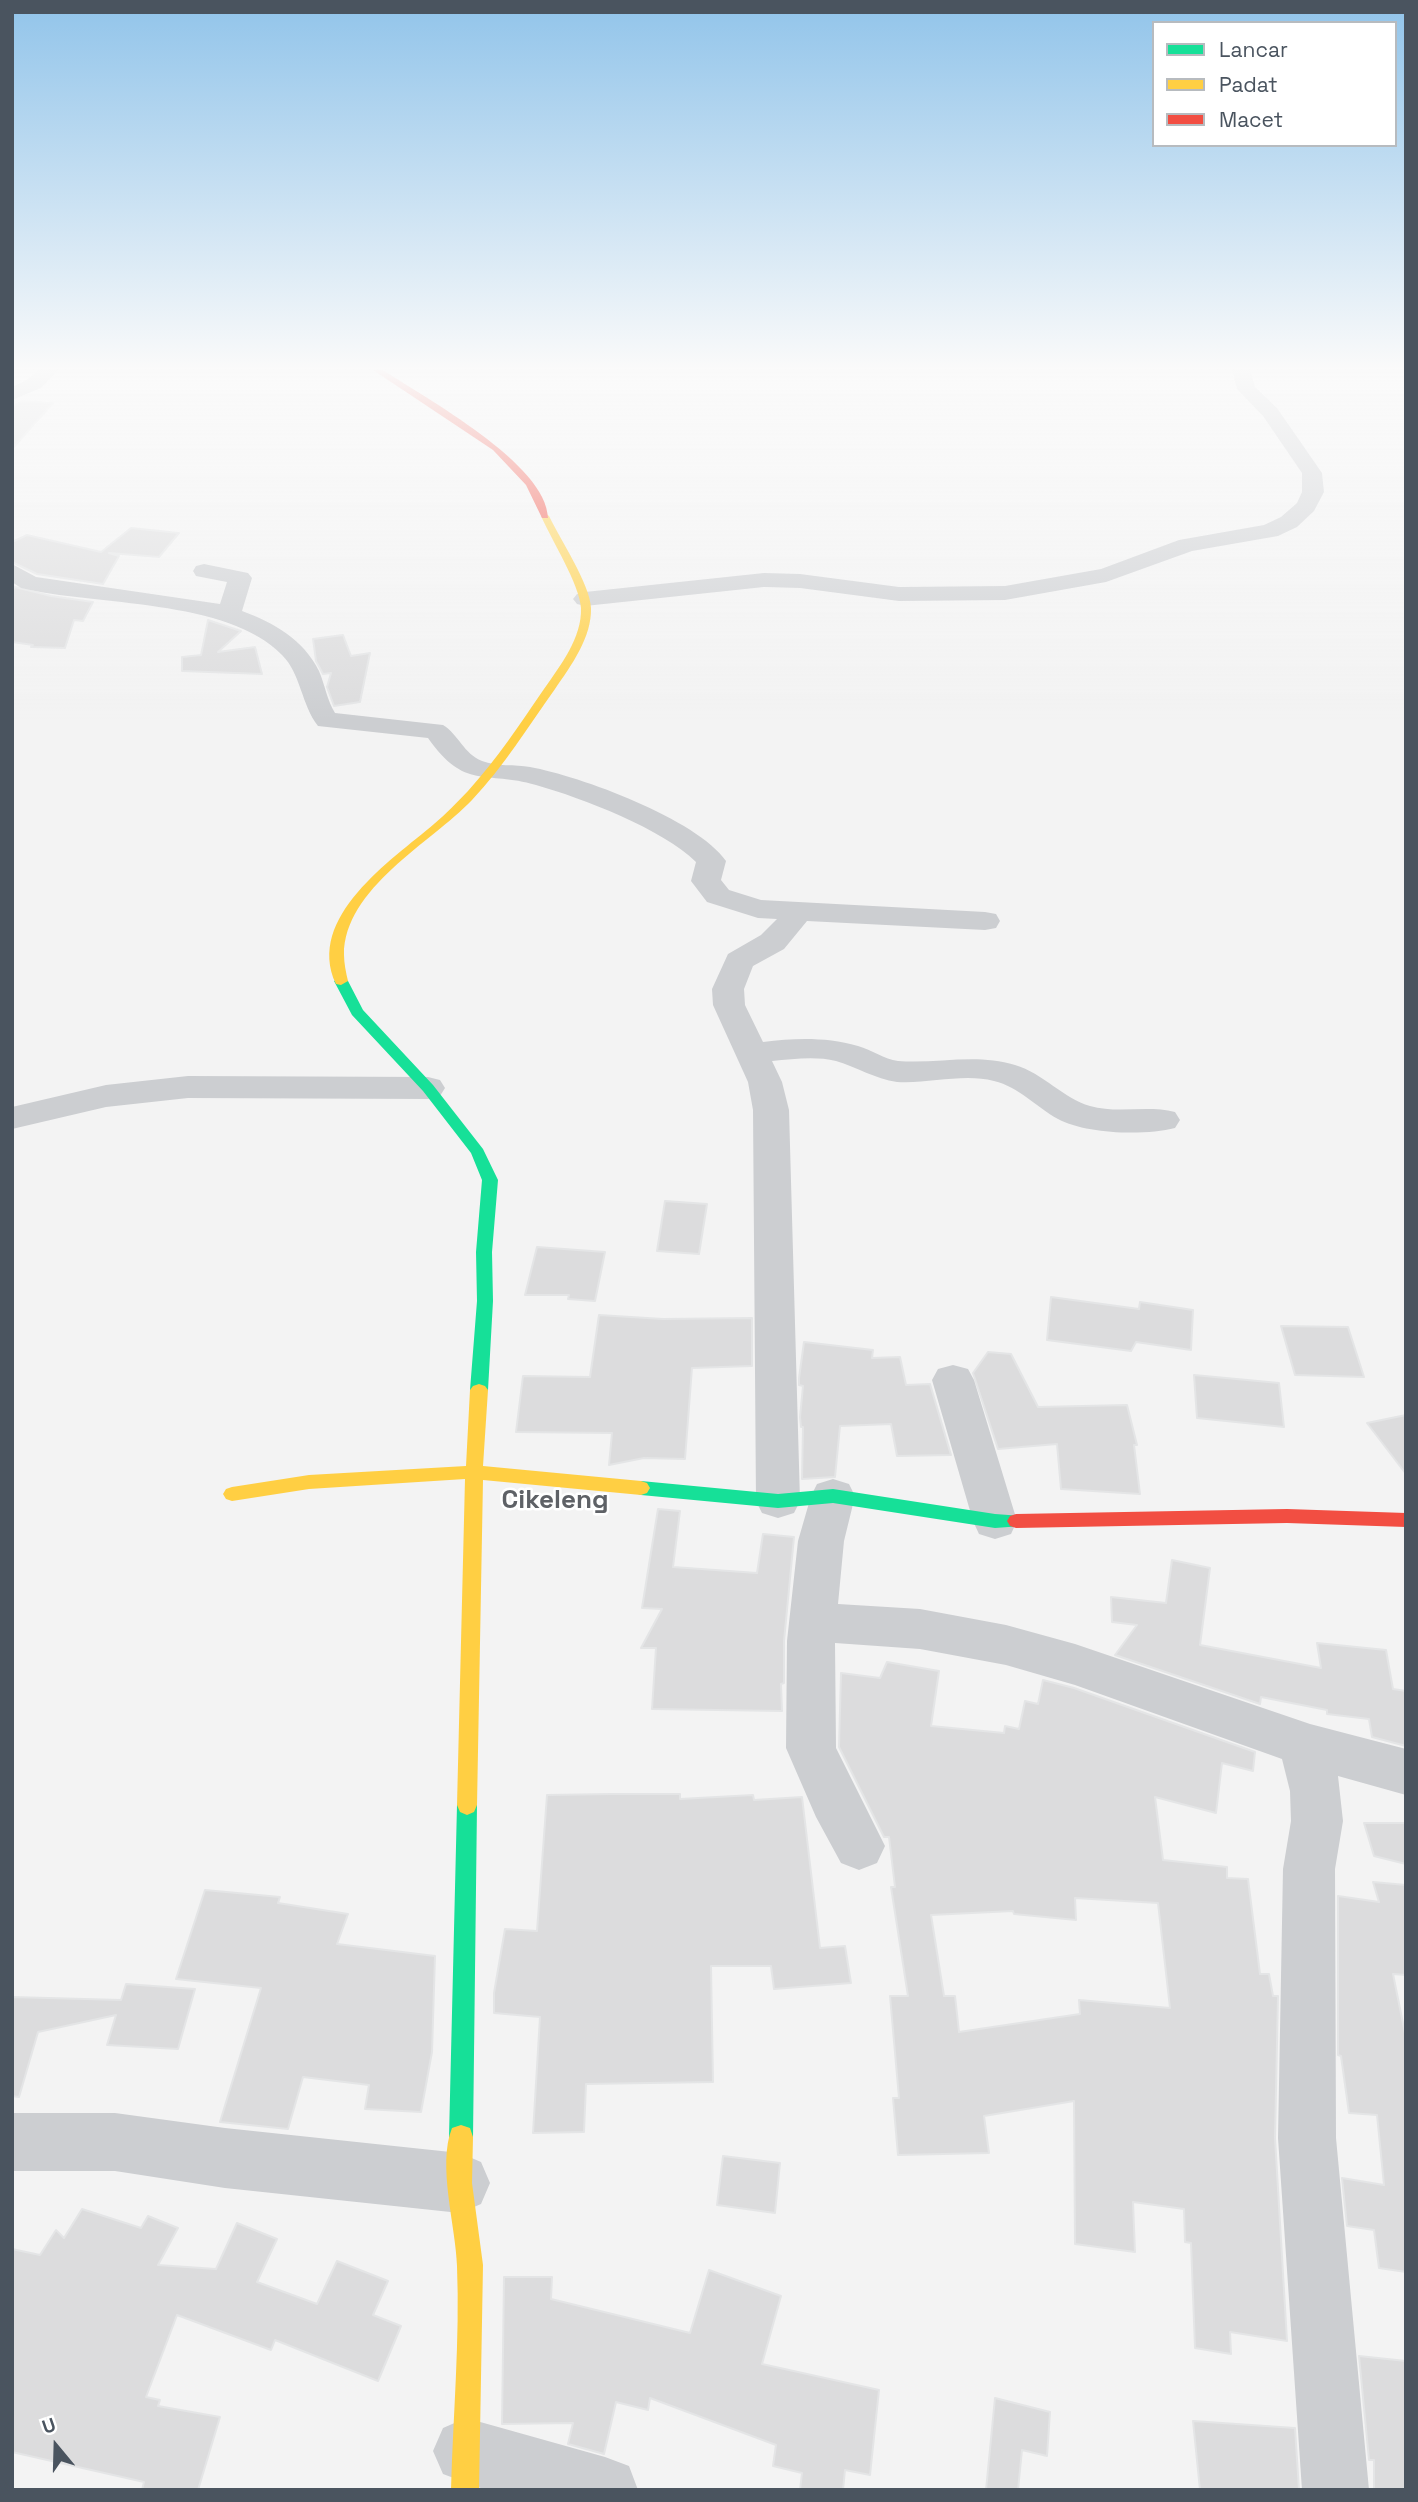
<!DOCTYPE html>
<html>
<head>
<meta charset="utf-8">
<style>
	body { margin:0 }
	#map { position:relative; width:1418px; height:2502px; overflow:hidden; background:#f3f3f3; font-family:"Space Grotesk",sans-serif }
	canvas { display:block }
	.frame { position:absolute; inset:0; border:14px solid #4a545f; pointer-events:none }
	.legend { position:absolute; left:1152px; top:21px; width:245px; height:126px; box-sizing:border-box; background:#fff; border:2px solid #b7bbbf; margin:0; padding:9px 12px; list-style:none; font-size:21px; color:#4a545f }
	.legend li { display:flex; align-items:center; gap:14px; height:35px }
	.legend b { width:35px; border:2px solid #b7bbbf }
	.north { position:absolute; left:21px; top:2411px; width:70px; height:70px; -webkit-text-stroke:5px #fff; paint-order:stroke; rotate:341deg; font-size:19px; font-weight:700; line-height:28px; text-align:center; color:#4a545f }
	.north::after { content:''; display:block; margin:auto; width:24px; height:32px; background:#4a545f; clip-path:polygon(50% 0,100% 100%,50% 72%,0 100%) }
</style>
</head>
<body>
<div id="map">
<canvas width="1418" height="2502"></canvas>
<div class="frame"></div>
<ul class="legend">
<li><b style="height:9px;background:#16e098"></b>Lancar</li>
<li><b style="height:9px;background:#ffcf43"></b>Padat</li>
<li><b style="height:9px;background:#f24e42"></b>Macet</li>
</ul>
<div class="north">U</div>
</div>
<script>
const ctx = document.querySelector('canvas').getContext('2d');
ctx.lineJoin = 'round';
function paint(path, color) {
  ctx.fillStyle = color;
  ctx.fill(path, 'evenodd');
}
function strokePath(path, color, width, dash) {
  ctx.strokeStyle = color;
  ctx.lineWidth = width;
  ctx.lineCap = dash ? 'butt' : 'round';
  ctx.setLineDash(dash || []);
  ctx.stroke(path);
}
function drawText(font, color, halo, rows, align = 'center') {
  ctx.font = font + ' "Space Grotesk",sans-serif';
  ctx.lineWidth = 5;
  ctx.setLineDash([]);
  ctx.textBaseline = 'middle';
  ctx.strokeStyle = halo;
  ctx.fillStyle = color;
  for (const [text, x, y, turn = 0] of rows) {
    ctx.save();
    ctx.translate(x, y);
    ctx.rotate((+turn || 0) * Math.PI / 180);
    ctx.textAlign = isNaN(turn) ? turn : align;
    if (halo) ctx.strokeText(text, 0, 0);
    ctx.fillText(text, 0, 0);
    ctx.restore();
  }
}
const building = new Path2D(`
	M 22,401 L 53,403 L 12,449 L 12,407 Z
	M 131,528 L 179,533 L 159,557 L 109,553 L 119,556 L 103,584 L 37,574 L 12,562 L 12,542 L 27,535 L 101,552 Z
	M 15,587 L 51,596 L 93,602 L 83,621 L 74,620 L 65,648 L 31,647 L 33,645 L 12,642 L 12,590 Z
	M 208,620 L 241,631 L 218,652 L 255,647 L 262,674 L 182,671 L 182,657 L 201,655 Z
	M 343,635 L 351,656 L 370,653 L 360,702 L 334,706 L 327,687 L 331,673 L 323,674 L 316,661 L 313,639 Z
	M 665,1201 L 707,1204 L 699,1254 L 657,1251 Z
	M 537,1247 L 605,1252 L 595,1301 L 568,1299 L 569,1295 L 525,1295 Z
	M 1051,1297 L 1139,1309 L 1140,1302 L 1193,1310 L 1191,1350 L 1136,1342 L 1131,1351 L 1047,1340 Z
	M 599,1315 L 663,1319 L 752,1318 L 752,1366 L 692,1368 L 685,1459 L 644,1458 L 609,1465 L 612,1433 L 516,1432 L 523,1376 L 590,1377 Z
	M 1281,1326 L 1348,1327 L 1364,1377 L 1295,1375 Z
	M 804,1342 L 873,1350 L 872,1358 L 900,1357 L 906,1385 L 930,1384 L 951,1455 L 897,1456 L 891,1424 L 840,1426 L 835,1477 L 802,1479 L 803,1427 L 801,1427 L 800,1417 L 803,1386 L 799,1385 L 799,1378 Z
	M 988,1352 L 1011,1354 L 1038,1407 L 1127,1405 L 1137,1445 L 1134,1445 L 1140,1494 L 1061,1489 L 1057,1444 L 998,1449 L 973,1373 Z
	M 1194,1375 L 1279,1383 L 1284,1427 L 1197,1418 Z
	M 1406,1415 L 1406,1474 L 1367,1423 Z
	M 658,1509 L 680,1511 L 673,1567 L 757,1573 L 763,1534 L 794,1537 L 784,1641 L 784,1683 L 781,1684 L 782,1711 L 652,1709 L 656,1648 L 641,1648 L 662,1609 L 642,1608 Z
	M 1172,1560 L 1210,1568 L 1200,1645 L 1321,1668 L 1317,1643 L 1386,1650 L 1393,1689 L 1406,1691 L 1406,1746 L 1372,1737 L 1369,1719 L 1327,1714 L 1327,1710 L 1261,1697 L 1260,1704 L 1115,1655 L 1137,1625 L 1112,1622 L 1111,1597 L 1166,1603 Z
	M 887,1662 L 939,1671 L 931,1726 L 1004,1733 L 1005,1726 L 1019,1729 L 1025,1701 L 1038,1704 L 1043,1680 L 1074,1688 L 1255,1752 L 1253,1771 L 1222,1763 L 1216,1813 L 1155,1797 L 1163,1860 L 1227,1867 L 1227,1878 L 1248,1879 L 1260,1974 L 1269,1974 L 1273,1996 L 1278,1996 L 1275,2138 L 1287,2341 L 1230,2332 L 1231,2354 L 1195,2348 L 1191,2243 L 1185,2242 L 1184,2209 L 1133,2202 L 1135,2252 L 1075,2244 L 1074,2101 L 984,2116 L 989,2153 L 898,2155 L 893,2098 L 899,2098 L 890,1996 L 908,1996 L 891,1887 L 895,1887 L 889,1837 L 884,1837 L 839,1747 L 841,1673 L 880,1678 ZM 1075,1898 L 1158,1903 L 1170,2008 L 1079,2000 L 1080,2014 L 959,2032 L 955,1996 L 944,1996 L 931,1915 L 1013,1911 L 1014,1914 L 1076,1920 Z
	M 611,1794 L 680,1794 L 680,1799 L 753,1795 L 754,1800 L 802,1797 L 820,1948 L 845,1946 L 851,1983 L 774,1989 L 771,1966 L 711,1966 L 713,2082 L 586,2084 L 584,2132 L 533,2133 L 540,2017 L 494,2013 L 494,1993 L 505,1929 L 537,1931 L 547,1795 Z
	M 1364,1823 L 1406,1823 L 1406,1864 L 1374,1856 Z
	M 1373,1882 L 1406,1885 L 1406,1975 L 1393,1974 L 1406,2038 L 1406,2272 L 1379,2268 L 1374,2230 L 1347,2226 L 1342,2178 L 1384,2185 L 1377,2115 L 1349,2113 L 1341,2056 L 1338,2055 L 1338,1896 L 1379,1902 Z
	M 205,1890 L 280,1897 L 278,1903 L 348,1914 L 337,1944 L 435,1956 L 432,2052 L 421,2112 L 365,2109 L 369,2085 L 303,2077 L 288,2129 L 220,2122 L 261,1988 L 176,1979 Z
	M 126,1984 L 195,1989 L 178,2049 L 107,2045 L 116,2015 L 38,2032 L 19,2097 L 12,2096 L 12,1997 L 121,2000 Z
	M 723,2156 L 780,2163 L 775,2213 L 717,2205 Z
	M 82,2209 L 141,2228 L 148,2216 L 178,2228 L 158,2265 L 216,2269 L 237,2223 L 277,2239 L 257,2282 L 317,2304 L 337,2261 L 388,2281 L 373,2315 L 401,2326 L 378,2381 L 275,2340 L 271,2350 L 177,2315 L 146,2397 L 160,2400 L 158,2406 L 220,2417 L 198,2490 L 142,2490 L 144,2482 L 12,2452 L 12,2249 L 40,2255 L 56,2230 L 64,2238 Z
	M 709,2270 L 781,2296 L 762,2364 L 879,2390 L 870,2475 L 845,2470 L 843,2490 L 800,2490 L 802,2473 L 773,2466 L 776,2445 L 650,2398 L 648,2410 L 616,2402 L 604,2454 L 568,2444 L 573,2423 L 502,2424 L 504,2277 L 552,2277 L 551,2299 L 690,2333 Z
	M 1359,2356 L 1406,2361 L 1406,2490 L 1374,2490 L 1374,2460 L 1369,2460 Z
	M 995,2398 L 1050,2412 L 1047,2456 L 1022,2450 L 1018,2490 L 986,2490 Z
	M 1193,2421 L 1295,2428 L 1299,2490 L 1200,2490 Z`);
const street = new Path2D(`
	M 38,370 L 58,370 L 41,388 L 12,400 L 12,387 L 27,380 Z
	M 1232,370 L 1250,370 L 1255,387 L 1277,408 L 1322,473 L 1324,492 L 1314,511 L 1297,527 L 1278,536 L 1192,551 L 1106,582 L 1005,600 L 899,601 L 800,588 L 764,587 L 585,606 L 577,604 L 573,599 L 577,594 L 585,592 L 764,573 L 800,574 L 899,587 L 1005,586 L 1101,569 L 1179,540 L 1264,525 L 1281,517 L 1297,503 L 1302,492 L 1302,473 L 1263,416 L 1237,389 Z
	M 12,564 L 36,577 L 220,604 L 227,582 L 196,576 L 193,571 L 196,566 L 204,564 L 248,573 L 252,578 L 242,611 C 273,622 304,640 319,671 C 325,685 327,700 335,713 L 443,725 C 458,734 464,754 482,761 C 497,767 515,764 530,767 C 580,776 697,819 726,861 L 721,880 L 729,890 L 761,900 L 985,912 L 996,914 L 1000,921 L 996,928 L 985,930 L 807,921 L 784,949 L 753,966 L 744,989 L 745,1005 L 763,1042 C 796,1038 826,1037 858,1046 C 872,1050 884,1059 898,1061 C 938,1064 976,1053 1015,1065 C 1043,1073 1064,1099 1090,1106 C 1117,1114 1147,1105 1175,1112 L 1180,1120 L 1175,1128 C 1144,1136 1086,1134 1058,1119 C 1036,1107 1019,1087 994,1081 C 963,1073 929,1084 897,1082 C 875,1079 857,1067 836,1061 C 816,1056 793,1059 772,1061 L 782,1082 L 789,1110 L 800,1501 L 794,1513 L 778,1518 L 762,1513 L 756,1501 L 753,1110 L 748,1082 L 713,1005 L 712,989 L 728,954 L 761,935 L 777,919 L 758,918 L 707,902 L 691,881 L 696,862 C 663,829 582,798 536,785 C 485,770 465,791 428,738 L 318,726 C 301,704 301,674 282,655 C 227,598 95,606 21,588 L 12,582 Z
	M 188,1076 L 428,1077 L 440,1080 L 445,1088 L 440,1096 L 428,1099 L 188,1098 L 106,1107 L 12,1129 L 12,1107 L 106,1085 Z
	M 953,1365 L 968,1369 L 974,1380 L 1017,1521 L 1011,1534 L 995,1539 L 979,1534 L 973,1521 L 932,1380 L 938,1369 Z
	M 833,1479 L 849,1484 L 855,1496 L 844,1541 L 838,1604 L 920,1609 L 1006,1625 L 1075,1644 L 1310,1724 L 1406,1749 L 1406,1795 L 1338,1776 L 1343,1821 L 1335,1869 L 1336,2138 L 1369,2490 L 1302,2490 L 1278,2138 L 1283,1869 L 1291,1821 L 1290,1791 L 1282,1759 L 1075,1685 L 1006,1665 L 920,1649 L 835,1643 L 836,1748 L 885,1846 L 877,1863 L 859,1870 L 841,1863 L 816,1817 L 786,1748 L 787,1641 L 798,1541 L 811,1496 L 817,1484 Z
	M 12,2113 L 115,2113 L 225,2128 L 460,2153 L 481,2162 L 490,2183 L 481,2204 L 460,2213 L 225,2188 L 115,2171 L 12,2171 Z
	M 466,2418 L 605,2457 L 629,2466 L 638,2490 L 486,2490 L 443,2474 L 433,2451 L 443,2428 Z`);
const fast = new Path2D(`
	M 341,977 L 348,981 L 363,1010 L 433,1085 L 483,1149 L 498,1180 L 492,1252 L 493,1301 L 488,1390 L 485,1394 L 473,1394 L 470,1390 L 477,1301 L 476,1252 L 482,1180 L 471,1153 L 423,1091 L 352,1015 L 334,981 Z
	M 641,1481 L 778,1494 L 833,1489 L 995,1514 L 1022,1516 L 1025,1521 L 1022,1526 L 995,1528 L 833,1503 L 778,1508 L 641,1495 L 635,1493 L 632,1488 L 635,1483 Z
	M 467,1795 L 474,1798 L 477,1805 L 473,2137 L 470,2146 L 461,2149 L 452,2146 L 449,2137 L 457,1805 L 460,1798 Z`);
const slow = new Path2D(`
	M 545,513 L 549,516 C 560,539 590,584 591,608 C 592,637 571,666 555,689 C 528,727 504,766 472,800 C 431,843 344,888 344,955 C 344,963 346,973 348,981 L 341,985 L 336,984 C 305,917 392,860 434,824 C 446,814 457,802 468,791 C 497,759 520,724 544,689 C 560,666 582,638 581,608 C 580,585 551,539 541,516 Z
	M 479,1384 L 485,1386 L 488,1390 L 483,1466 L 641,1481 L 647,1483 L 650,1488 L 647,1493 L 641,1495 L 483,1480 L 477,1805 L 474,1812 L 467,1815 L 460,1812 L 457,1805 L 465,1479 L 309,1489 L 232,1501 L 226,1499 L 223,1494 L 226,1489 L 232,1487 L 309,1475 L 466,1466 L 470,1390 L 473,1386 Z
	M 461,2125 L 470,2128 L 473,2137 L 472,2183 L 483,2265 L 479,2490 L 451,2490 C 453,2416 460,2339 457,2266 C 456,2227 437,2165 452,2128 Z`);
const jam = new Path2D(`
	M 373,370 L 383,370 C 425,398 547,464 548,518 L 542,518 L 526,485 L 493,450 Z
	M 1287,1509 L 1406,1513 L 1406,1527 L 1287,1523 L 1016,1528 L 1010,1526 L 1007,1521 L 1010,1516 L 1016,1514 Z`);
const quarterNames = [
	["Cikeleng",555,1501]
];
paint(building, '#dcdcdd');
strokePath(building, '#e4e5e6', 2);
paint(street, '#ccced1');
paint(fast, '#16e098');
paint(slow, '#ffcf43');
paint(jam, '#f24e42');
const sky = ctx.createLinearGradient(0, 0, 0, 721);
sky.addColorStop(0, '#91c4ea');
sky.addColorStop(0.51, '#fafafa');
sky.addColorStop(1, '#fafafa00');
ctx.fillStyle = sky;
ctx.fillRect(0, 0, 1418, 721);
drawText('bold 26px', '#5e6166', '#fff', quarterNames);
</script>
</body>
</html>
